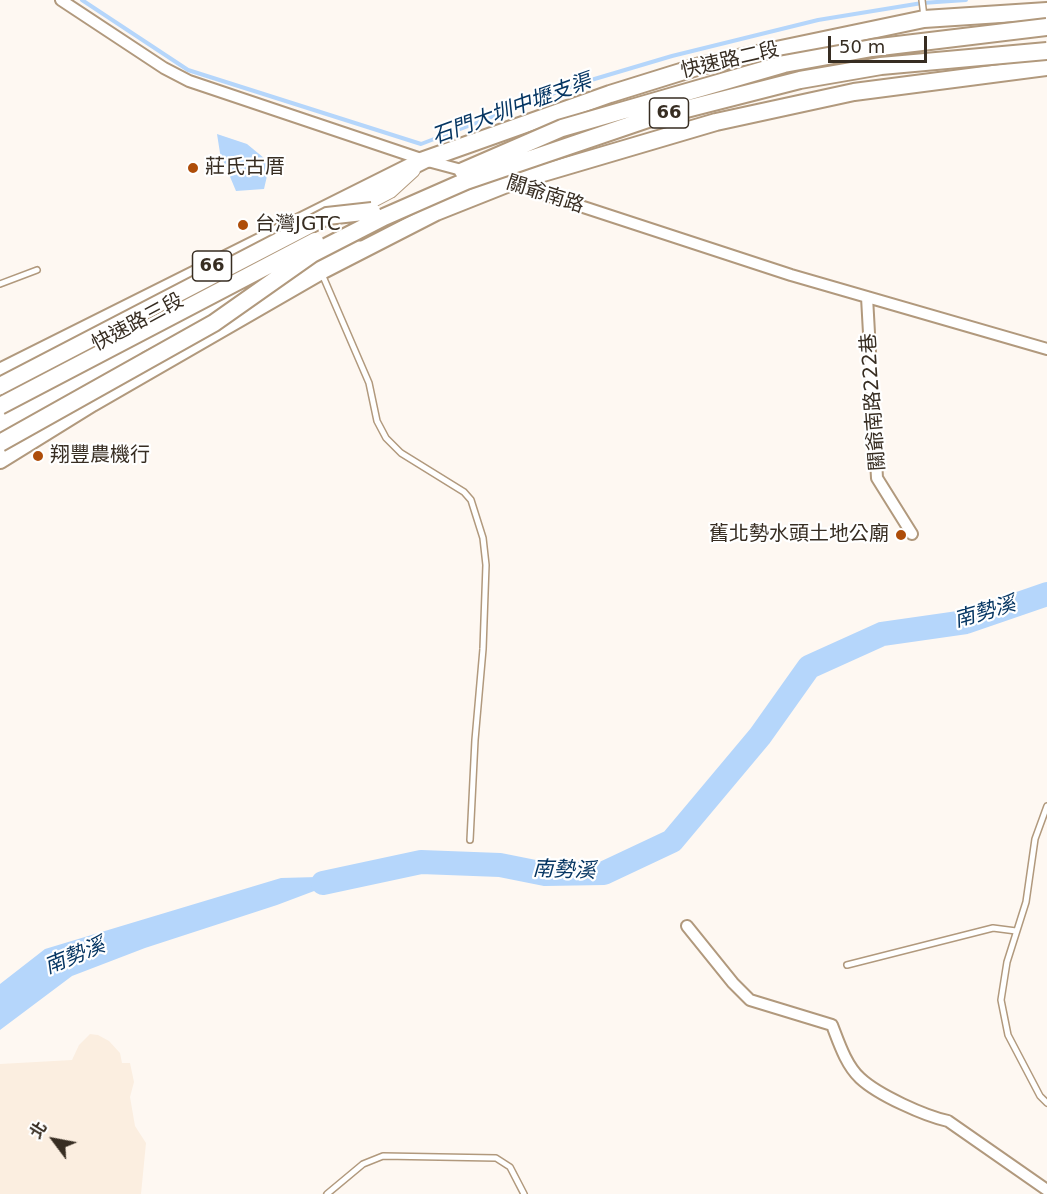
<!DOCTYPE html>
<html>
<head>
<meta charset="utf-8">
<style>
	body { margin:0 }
	#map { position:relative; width:1047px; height:1194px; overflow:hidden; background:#fef8f2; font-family:"DejaVu Sans","Noto Sans TC",sans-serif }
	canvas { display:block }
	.north { position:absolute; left:24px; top:1110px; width:60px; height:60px; -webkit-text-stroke:4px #fff; paint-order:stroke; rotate:302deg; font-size:16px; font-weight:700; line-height:24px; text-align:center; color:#372d22 }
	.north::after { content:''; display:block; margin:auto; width:21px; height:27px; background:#372d22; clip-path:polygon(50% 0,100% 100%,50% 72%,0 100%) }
	.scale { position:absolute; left:828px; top:36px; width:99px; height:27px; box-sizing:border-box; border:3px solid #372d22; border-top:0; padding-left:8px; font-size:18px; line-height:21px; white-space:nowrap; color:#372d22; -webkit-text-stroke:4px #fff; paint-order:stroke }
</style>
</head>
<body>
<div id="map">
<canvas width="1047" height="1194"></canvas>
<div class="north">北</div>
<div class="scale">50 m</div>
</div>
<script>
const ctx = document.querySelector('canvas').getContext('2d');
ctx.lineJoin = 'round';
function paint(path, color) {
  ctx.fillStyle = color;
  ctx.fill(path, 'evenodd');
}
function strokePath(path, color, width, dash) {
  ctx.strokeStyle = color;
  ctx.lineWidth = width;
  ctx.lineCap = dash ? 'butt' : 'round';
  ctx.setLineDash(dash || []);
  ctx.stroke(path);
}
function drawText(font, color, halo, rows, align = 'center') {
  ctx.font = font + ' "DejaVu Sans","Noto Sans TC",sans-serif';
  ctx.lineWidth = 4.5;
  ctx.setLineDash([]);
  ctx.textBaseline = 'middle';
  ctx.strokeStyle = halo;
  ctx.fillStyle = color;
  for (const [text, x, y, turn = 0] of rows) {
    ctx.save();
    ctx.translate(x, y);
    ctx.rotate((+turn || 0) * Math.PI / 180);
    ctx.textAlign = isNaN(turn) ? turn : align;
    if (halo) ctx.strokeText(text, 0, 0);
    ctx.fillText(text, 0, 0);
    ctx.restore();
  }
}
const built = new Path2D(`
	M 90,1034 L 98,1035 L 109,1041 L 120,1053 L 122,1063 L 130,1063 L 134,1082 L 130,1097 L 135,1126 L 146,1143 L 141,1194 L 0,1194 L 0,1064 L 72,1060 L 79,1045 Z`);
const water = new Path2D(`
	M 217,134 L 247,144 L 270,163 L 264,189 L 236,191 L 220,153 Z
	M 354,876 L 277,905 L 145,948 L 72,976 L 0,1030 L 0,984 L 45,949 L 281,878 Z`);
const stream = new Path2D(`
	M 82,0 L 188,70 L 421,144 L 581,83 L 672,56 L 818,20 L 922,3 L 966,0`);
const river = new Path2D(`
	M 323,883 L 421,862 L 500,865 L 545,874 L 604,873 L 672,841 L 760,736 L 809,667 L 882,634 L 966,622 L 1047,594`);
const service = new Path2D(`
	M 922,0 L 924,17
	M 322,274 L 369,383 L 377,421 L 386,438 L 401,453 L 464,492 L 471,500 L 483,538 L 486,565 L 483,649 L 475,740 L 470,840
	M 0,284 L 37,270
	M 1047,806 L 1035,839 L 1026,902 L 1007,962 L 1001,1000 L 1008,1035 L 1040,1096 L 1047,1103
	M 847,965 L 993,928 L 1016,931
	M 327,1194 L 363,1164 L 383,1156 L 496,1158 L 510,1167 L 524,1194`);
const minor = new Path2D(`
	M 61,0 L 164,68 L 189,81 L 424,160 L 469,172
	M 510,183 L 791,275 L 1047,349
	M 867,297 L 877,478 L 912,534
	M 687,926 L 733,983 L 750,1000 L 832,1025 C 839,1043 846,1065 860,1078 C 878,1095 925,1116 948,1121 L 1047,1190`);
const tertiary = new Path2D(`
	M 350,212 L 390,191 L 413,170
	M 297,272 L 346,247 L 363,249
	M 0,395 L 27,381
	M 0,428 L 136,357`);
const primary = new Path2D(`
	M 0,372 L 424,160 L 610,94 L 700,66 L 924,19 L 1047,11
	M 0,460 L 92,403 L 321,271 L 436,212 L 509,183 L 716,122 L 854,92 L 1047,67`);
const trunk = new Path2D(`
	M 0,417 L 273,275`);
const trunkBridge = new Path2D(`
	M 463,171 L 562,128 L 784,64 L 872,48 L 1047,27
	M 0,386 L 327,216 L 372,211
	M 0,406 L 315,241
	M 0,443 L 214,323 L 312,254 L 384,217 L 466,181 L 651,118 L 800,80 L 881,66 L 1047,51`);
const markers = [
	[193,168,6,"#ae4d09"],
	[243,225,6,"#ae4d09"],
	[38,456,6,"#ae4d09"],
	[901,535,6,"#ae4d09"]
];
const shields = [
	[669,113,39],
	[212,266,39]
];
const shieldNames = [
	["66",669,113],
	["66",212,266]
];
const streetNames = [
	["快速路二段",730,61,-13],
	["關爺南路",545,195,18],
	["快速路三段",138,323,-28],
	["關爺南路222巷",874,402,-94]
];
const poiNames = [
	["莊氏古厝",205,168],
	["台灣JGTC",255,225],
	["翔豐農機行",50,456],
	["舊北勢水頭土地公廟",889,535,"right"]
];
const waterNames = [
	["石門大圳中壢支渠",512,110,-20],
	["南勢溪",985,613,-16],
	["南勢溪",564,871,2],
	["南勢溪",75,957,-22]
];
paint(built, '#fbeee0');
paint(water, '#b5d6fb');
strokePath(stream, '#b5d6fb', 4);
strokePath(river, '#b5d6fb', 24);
strokePath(service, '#b1997d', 8);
strokePath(minor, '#b1997d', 14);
strokePath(tertiary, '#b1997d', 16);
strokePath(primary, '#b1997d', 20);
strokePath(trunk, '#b1997d', 20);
strokePath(service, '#fff', 5);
strokePath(minor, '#fff', 10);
strokePath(tertiary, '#fff', 14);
strokePath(primary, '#fff', 16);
strokePath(trunk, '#fff', 16);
strokePath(trunkBridge, '#b1997d', 20, []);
strokePath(trunkBridge, '#fff', 16);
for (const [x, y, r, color] of markers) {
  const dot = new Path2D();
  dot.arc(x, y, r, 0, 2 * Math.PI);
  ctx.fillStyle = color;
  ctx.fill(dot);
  strokePath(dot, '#fff', 2);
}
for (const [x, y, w] of shields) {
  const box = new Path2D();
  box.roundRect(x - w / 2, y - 15, w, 30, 4.5);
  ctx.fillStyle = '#fff';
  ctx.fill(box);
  strokePath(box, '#372d22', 1.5);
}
drawText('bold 18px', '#372d22', null, shieldNames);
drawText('20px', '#372d22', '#fff', streetNames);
drawText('20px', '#372d22', '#fff', poiNames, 'left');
drawText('italic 21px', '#063663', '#fff', waterNames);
</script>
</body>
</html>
